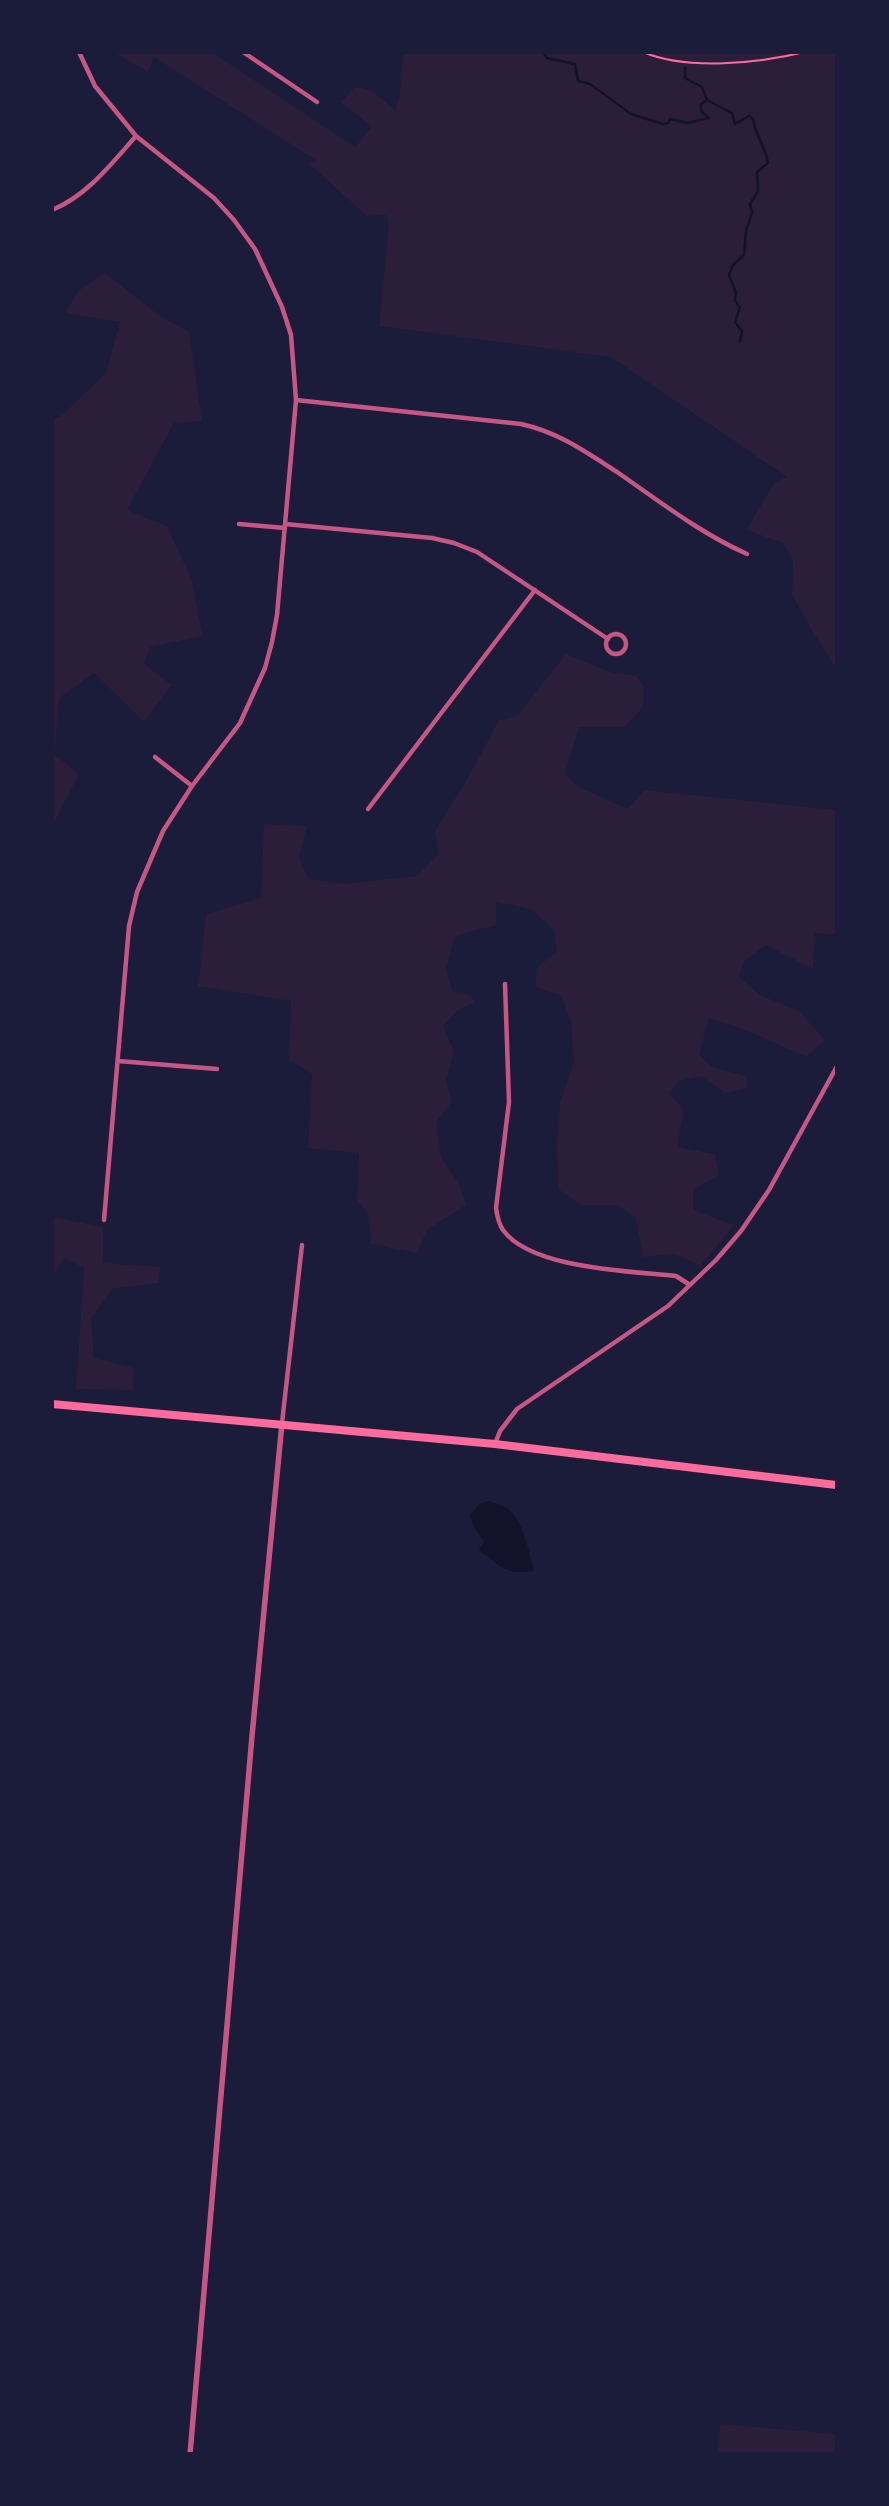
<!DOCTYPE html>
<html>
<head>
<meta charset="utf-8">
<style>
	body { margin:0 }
	#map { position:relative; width:889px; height:2506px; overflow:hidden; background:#1b1b3a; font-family:Overpass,sans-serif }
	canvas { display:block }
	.frame { position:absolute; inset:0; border:54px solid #1b1b3a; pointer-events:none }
</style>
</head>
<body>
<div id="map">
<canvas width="889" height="2506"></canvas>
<div class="frame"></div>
</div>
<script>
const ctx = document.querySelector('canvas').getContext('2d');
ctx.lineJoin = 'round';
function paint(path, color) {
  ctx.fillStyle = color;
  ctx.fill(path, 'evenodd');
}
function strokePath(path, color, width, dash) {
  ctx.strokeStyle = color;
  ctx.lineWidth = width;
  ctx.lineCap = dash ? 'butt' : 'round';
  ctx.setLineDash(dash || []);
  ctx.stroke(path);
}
const green = new Path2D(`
	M 115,53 L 213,53 L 355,147 L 372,127 L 341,102 L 355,87 L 371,90 L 395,110 L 399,100 L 403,53 L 836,53 L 836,668 L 814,634 L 792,595 L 793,561 L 783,543 L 746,530 L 775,482 L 787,477 L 611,357 L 379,326 L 389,224 L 386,215 L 367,216 L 308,163 L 317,161 L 154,57 L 148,72 Z
	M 105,273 L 160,316 L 189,332 L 202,421 L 174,423 L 127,510 L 167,526 L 191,578 L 203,636 L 150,647 L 144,664 L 172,685 L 144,722 L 94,673 L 59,698 L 54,754 L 79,774 L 53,825 L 53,418 L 60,417 L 106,373 L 120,322 L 65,313 L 78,291 Z
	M 566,654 L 610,672 L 636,676 L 644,686 L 643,707 L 625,727 L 579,727 L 565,774 L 579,787 L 628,809 L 644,790 L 836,810 L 836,935 L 815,933 L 813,969 L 766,945 L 744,961 L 739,977 L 760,995 L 799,1011 L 825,1040 L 806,1057 L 746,1030 L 709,1018 L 699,1055 L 712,1067 L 746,1076 L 748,1088 L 725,1093 L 701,1076 L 679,1081 L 669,1093 L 684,1110 L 677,1147 L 715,1154 L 719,1175 L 693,1190 L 693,1210 L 734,1225 L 700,1266 L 676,1254 L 643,1257 L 636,1218 L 618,1205 L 581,1205 L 558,1189 L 557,1143 L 560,1103 L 574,1062 L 571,1021 L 561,996 L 535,986 L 538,966 L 557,952 L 554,930 L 531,909 L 496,902 L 496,925 L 455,936 L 446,970 L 453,992 L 471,995 L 475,1002 L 458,1010 L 443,1026 L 454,1051 L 446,1082 L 452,1102 L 436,1122 L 441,1157 L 460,1186 L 466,1205 L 427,1230 L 417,1253 L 371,1244 L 369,1215 L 357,1200 L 359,1153 L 308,1148 L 312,1074 L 289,1060 L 291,1001 L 198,986 L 206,914 L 261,898 L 264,824 L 307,826 L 299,858 L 309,879 L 344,884 L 417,876 L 439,854 L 435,831 L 470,774 L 499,720 L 517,716 Z
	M 53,1217 L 103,1227 L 103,1263 L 160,1267 L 159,1283 L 112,1289 L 91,1319 L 94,1358 L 134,1368 L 133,1390 L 76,1389 L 84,1268 L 64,1258 L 53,1276 Z
	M 720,2424 L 836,2434 L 836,2453 L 718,2453 Z`);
const water = new Path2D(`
	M 488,1501 C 494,1503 502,1505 507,1508 C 523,1519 529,1553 534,1571 C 506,1575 501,1567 479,1550 L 484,1541 L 473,1526 L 470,1515 L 480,1504 Z`);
const stream = new Path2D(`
	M 543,52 L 547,58 L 575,64 L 578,81 L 590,84 L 631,114 L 663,124 L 668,123 L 670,119 L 688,123 L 709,118 L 701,111 L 701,104 L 707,100
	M 676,53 L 677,52
	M 685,68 L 685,78 L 702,87 L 707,100 L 732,113 L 735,124 L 749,116 L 753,119 C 755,134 765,146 768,163 L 757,172 L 758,191 L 750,204 L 752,213 L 746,230 L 744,255 L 733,265 L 729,275 L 736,293 L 735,301 L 740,307 L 735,322 L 742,331 L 740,341`);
const path = new Path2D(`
	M 643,52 C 688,71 759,63 805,52`);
const minor = new Path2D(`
	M 79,52 L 95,86 L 136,136 L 214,198 L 234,220 L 255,249 L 282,307 L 291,335 L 296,400 L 277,615 L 272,642 L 265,668 L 240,723 L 192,786 L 163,831 L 137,892 L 129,926 L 104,1220
	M 243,52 L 317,102
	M 52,210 C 87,196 112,163 136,136
	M 296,400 L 521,424 C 558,432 586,452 617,472 C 659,501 700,533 747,554
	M 239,524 L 285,528
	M 285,524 L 432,538 L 454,543 L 477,552 L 608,639
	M606 644a10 10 0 1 1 20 0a10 10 0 1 1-20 0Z
	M 155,757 L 192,786
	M 368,809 L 535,590
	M 505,984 L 509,1102 L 496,1208 C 497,1216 499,1224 503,1230 C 531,1269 631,1271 676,1276 L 690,1285
	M 118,1061 L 217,1069
	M 282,1423 L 302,1245
	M 495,1444 L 500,1431 L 517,1409 L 668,1306 L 716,1260 L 741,1231 L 769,1190 L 836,1068`);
const tertiary = new Path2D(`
	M 190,2454 L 252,1736 L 282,1423`);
const primary = new Path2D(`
	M 52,1404 L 495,1444 L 836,1485`);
paint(green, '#2a1e3b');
paint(water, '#12122b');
strokePath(stream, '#12122b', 2.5);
strokePath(path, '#ff6b9d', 2);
strokePath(minor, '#c65784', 4.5);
strokePath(tertiary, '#c65784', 5.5);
strokePath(primary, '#ff6b9d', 8);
</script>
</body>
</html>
